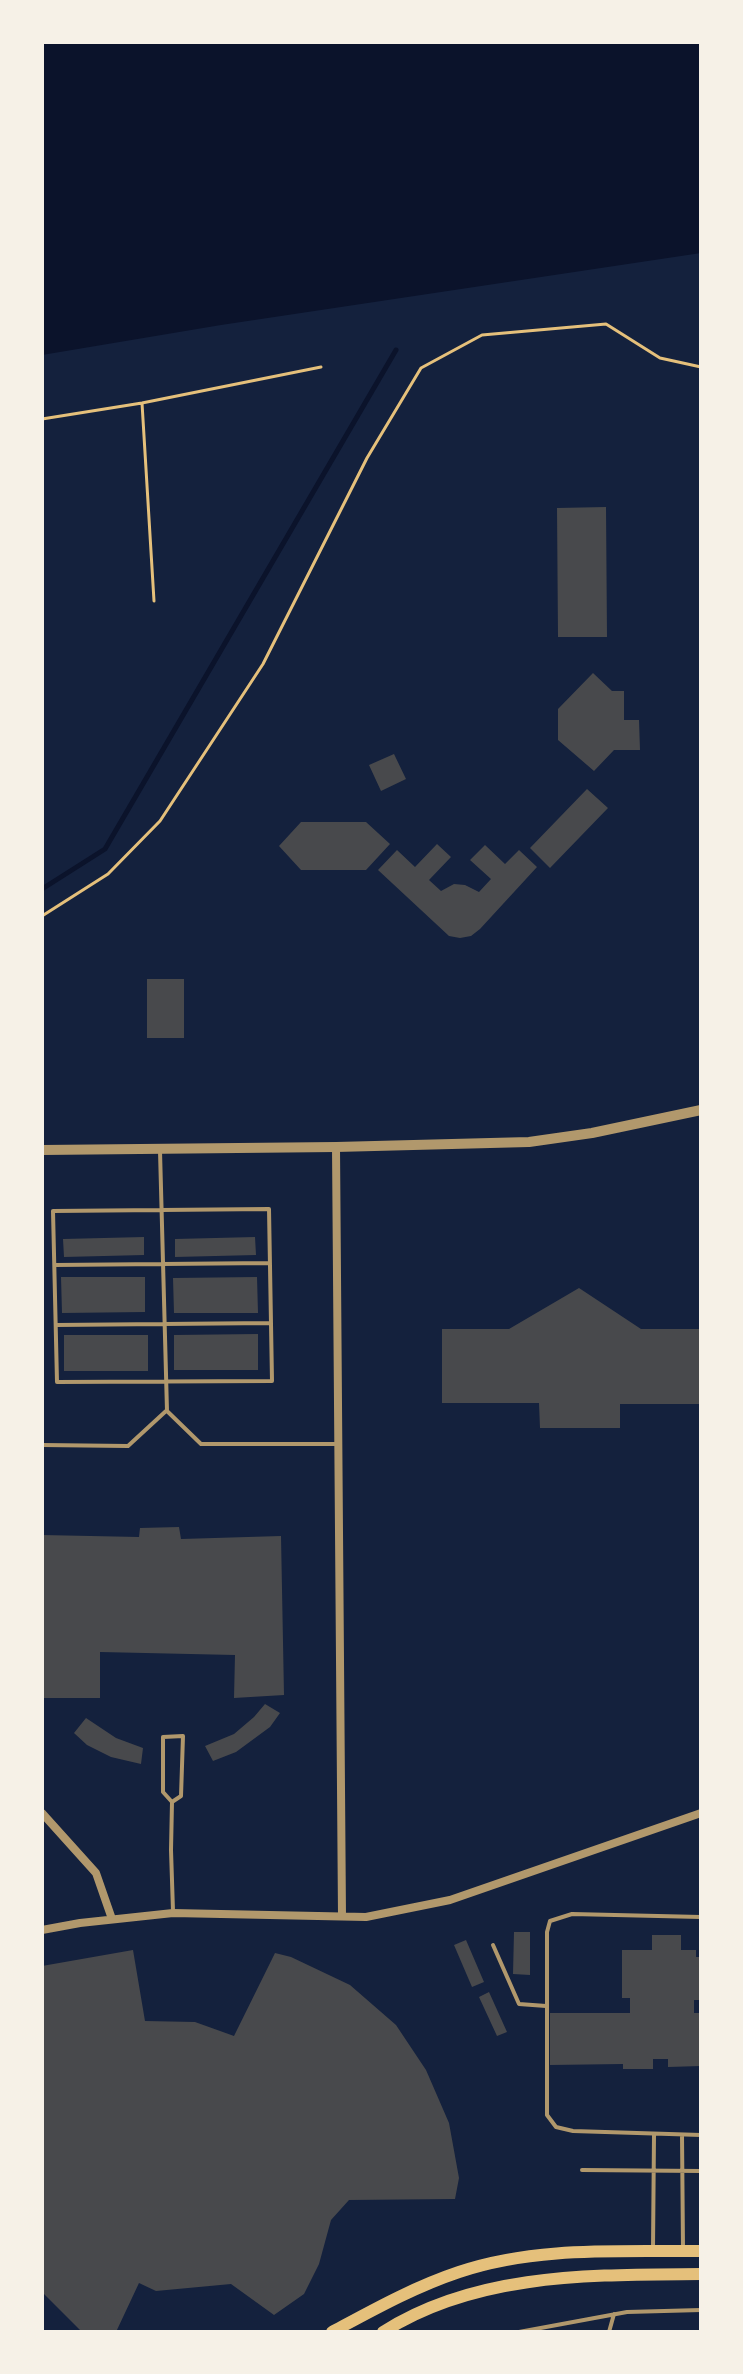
<!DOCTYPE html>
<html>
<head>
<meta charset="utf-8">
<style>
	body { margin:0 }
	#map { position:relative; width:743px; height:2374px; overflow:hidden; background:#14213d; font-family:"Noto Sans",sans-serif }
	canvas { display:block }
	.frame { position:absolute; inset:0; border:44px solid #f6f1e7; pointer-events:none }
</style>
</head>
<body>
<div id="map">
<canvas width="743" height="2374"></canvas>
<div class="frame"></div>
</div>
<script>
const ctx = document.querySelector('canvas').getContext('2d');
ctx.lineJoin = 'round';
function paint(path, color) {
  ctx.fillStyle = color;
  ctx.fill(path, 'evenodd');
}
function strokePath(path, color, width, dash) {
  ctx.strokeStyle = color;
  ctx.lineWidth = width;
  ctx.lineCap = dash ? 'butt' : 'round';
  ctx.setLineDash(dash || []);
  ctx.stroke(path);
}
const water = new Path2D(`
	M 42,42 L 701,42 L 701,253 L 221,325 L 42,355 Z`);
const stream = new Path2D(`
	M 42,889 L 105,849 L 396,350`);
const building = new Path2D(`
	M 606,507 L 607,637 L 558,637 L 557,508 Z
	M 593,673 L 612,691 L 624,691 L 624,720 L 639,720 L 640,750 L 614,750 L 594,771 L 558,740 L 558,709 Z
	M 394,754 L 406,779 L 381,791 L 369,765 Z
	M 587,789 L 608,808 L 550,868 L 530,848 Z
	M 301,822 L 366,822 L 390,844 L 366,870 L 301,870 L 279,846 Z
	M 437,844 L 451,857 L 429,880 L 441,891 L 454,884 L 465,885 L 479,892 L 491,879 L 470,860 L 485,845 L 505,864 L 519,850 L 537,867 L 480,929 L 471,936 L 460,938 L 449,936 L 378,870 L 397,850 L 415,867 Z
	M 147,979 L 184,979 L 184,1038 L 147,1038 Z
	M 144,1237 L 144,1255 L 64,1257 L 63,1239 Z
	M 255,1237 L 256,1255 L 175,1257 L 175,1239 Z
	M 61,1277 L 145,1277 L 145,1312 L 62,1313 Z
	M 257,1277 L 258,1313 L 174,1313 L 173,1278 Z
	M 579,1288 L 641,1329 L 701,1329 L 701,1404 L 620,1404 L 620,1428 L 540,1428 L 539,1403 L 442,1403 L 442,1329 L 509,1329 Z
	M 258,1334 L 258,1370 L 174,1370 L 174,1335 Z
	M 64,1335 L 148,1335 L 148,1371 L 64,1371 Z
	M 179,1527 L 181,1539 L 281,1536 L 284,1695 L 234,1698 L 235,1655 L 100,1652 L 100,1698 L 42,1698 L 42,1535 L 139,1537 L 140,1528 Z
	M 265,1704 L 280,1713 L 270,1727 L 236,1752 L 213,1761 L 205,1746 L 234,1734 L 254,1717 Z
	M 86,1718 L 116,1738 L 143,1748 L 141,1764 L 111,1757 L 87,1745 L 74,1733 Z
	M 514,1932 L 530,1932 L 530,1975 L 513,1974 Z
	M 652,1935 L 681,1935 L 681,1950 L 696,1950 L 696,1957 L 701,1957 L 701,2000 L 694,2000 L 694,2013 L 701,2013 L 701,2066 L 668,2067 L 668,2059 L 653,2059 L 653,2069 L 623,2069 L 623,2064 L 550,2065 L 550,2013 L 630,2013 L 630,1998 L 622,1998 L 622,1950 L 652,1950 Z
	M 466,1940 L 484,1982 L 472,1987 L 454,1945 Z
	M 133,1950 L 145,2021 L 195,2022 L 234,2036 L 275,1953 L 291,1957 L 350,1985 L 396,2025 L 426,2070 L 449,2123 L 459,2178 L 455,2199 L 349,2200 L 331,2220 L 319,2264 L 304,2294 L 274,2315 L 231,2284 L 156,2291 L 139,2283 L 116,2332 L 82,2332 L 42,2292 L 42,1966 Z
	M 489,1992 L 507,2032 L 497,2036 L 479,1997 Z`);
const path = new Path2D(`
	M 142,403 L 154,601
	M 42,419 L 142,403 L 321,367
	M 42,916 L 108,874 L 160,821 L 263,664 L 367,458 L 421,368 L 482,335 L 606,324 L 660,358 L 701,367`);
const service = new Path2D(`
	M 160,1151 L 167,1411 L 201,1444 L 337,1444
	M 269,1209 L 272,1381 L 57,1382 L 53,1211 Z
	M 55,1265 L 270,1263
	M 56,1325 L 271,1323
	M 42,1445 L 128,1446 L 166,1411
	M 172,1802 L 163,1792 L 163,1737 L 183,1736 L 181,1796 L 172,1802 L 171,1850 L 173,1911
	M 701,1917 L 572,1914 L 550,1921 L 547,1932 L 547,2115 L 556,2127 L 573,2131 L 701,2135
	M 493,1945 L 519,2004 L 546,2006
	M 682,2135 L 683,2248
	M 582,2170 L 701,2171
	M 653,2248 L 654,2135
	M 519,2332 L 627,2312 L 701,2310
	M 609,2332 L 614,2314`);
const minor = new Path2D(`
	M 336,1147 L 342,1916
	M 42,1813 L 96,1873 L 112,1919
	M 42,1930 L 80,1923 L 173,1913 L 366,1917 L 450,1900 L 701,1813`);
const tertiary = new Path2D(`
	M 42,1150 L 336,1147 L 529,1142 L 592,1133 L 701,1110`);
const primary = new Path2D(`
	M 332,2332 C 373,2310 414,2287 459,2272 C 536,2246 620,2252 701,2251
	M 383,2332 C 477,2272 594,2275 701,2274`);
paint(water, '#0b132b');
strokePath(stream, '#0b132b', 5);
paint(building, '#48494c');
strokePath(path, '#e5c07b', 3);
strokePath(service, '#b1986c', 4);
strokePath(minor, '#b1986c', 8);
strokePath(tertiary, '#b1986c', 10);
strokePath(primary, '#e5c07b', 12);
</script>
</body>
</html>
